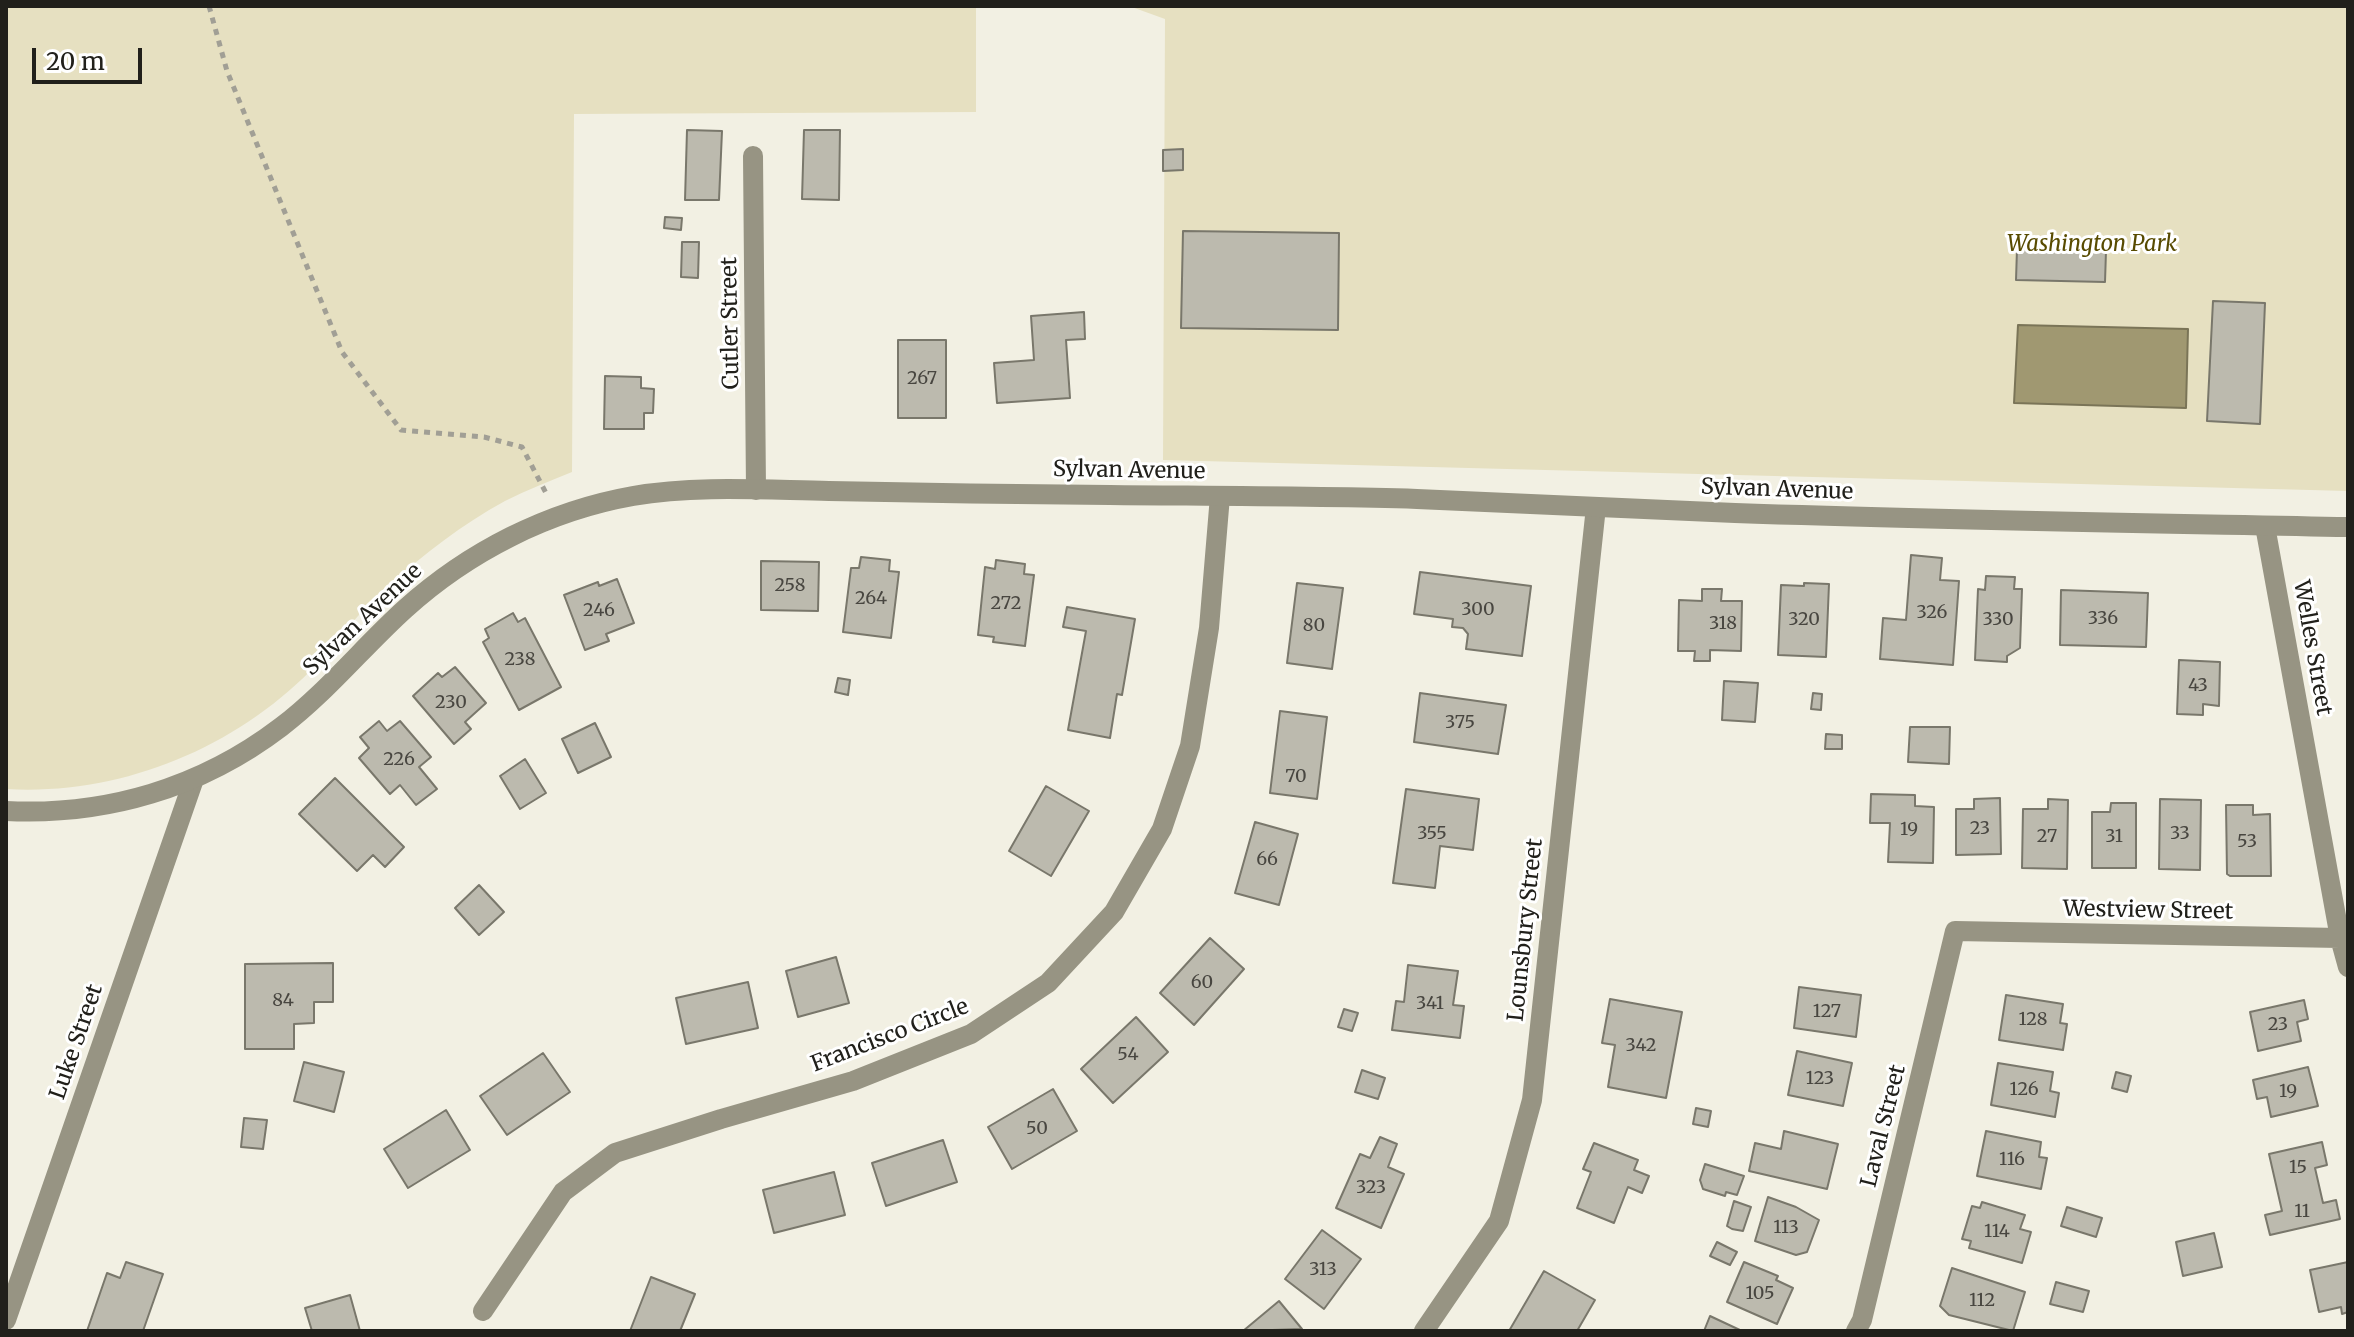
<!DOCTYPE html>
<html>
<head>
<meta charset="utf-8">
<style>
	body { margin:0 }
	#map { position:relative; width:2354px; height:1337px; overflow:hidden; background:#f2f0e3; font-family:Merriweather,serif }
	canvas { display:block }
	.frame { position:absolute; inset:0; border:8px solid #21201b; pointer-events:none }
	.scale { position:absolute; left:32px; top:48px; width:110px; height:36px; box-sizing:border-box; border:4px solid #21201b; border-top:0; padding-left:10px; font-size:24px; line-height:28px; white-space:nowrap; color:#21201b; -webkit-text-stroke:6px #fff; paint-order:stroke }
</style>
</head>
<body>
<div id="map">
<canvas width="2354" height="1337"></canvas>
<div class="frame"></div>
<div class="scale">20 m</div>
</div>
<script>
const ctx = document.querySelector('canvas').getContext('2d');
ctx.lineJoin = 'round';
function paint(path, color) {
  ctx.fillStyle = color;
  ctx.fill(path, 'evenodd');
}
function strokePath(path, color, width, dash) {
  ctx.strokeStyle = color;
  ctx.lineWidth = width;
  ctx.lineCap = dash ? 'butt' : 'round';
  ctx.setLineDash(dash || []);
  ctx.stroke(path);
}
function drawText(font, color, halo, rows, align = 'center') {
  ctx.font = font + ' Merriweather,serif';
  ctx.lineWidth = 6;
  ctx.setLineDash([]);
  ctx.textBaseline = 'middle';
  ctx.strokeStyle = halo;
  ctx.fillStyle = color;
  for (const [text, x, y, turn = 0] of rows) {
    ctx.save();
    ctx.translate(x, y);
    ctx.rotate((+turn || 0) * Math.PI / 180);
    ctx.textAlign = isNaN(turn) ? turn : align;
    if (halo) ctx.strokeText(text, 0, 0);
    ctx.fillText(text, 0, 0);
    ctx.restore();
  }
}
const green = new Path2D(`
	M 6,6 L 976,6 L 976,112 L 574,114 L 572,472 C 550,481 527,490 505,501 C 462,524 424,555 387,586 C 361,609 341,638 318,663 C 239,747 122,796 6,789 Z
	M 1129,6 L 2348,6 L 2348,491 L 1163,460 L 1165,19 Z`);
const water = new Path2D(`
	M 2018,325 L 2188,329 L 2186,408 L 2014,403 Z`);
const building = new Path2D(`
	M 687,130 L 722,131 L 719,200 L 685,200 Z
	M 804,130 L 840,130 L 839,200 L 802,199 Z
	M 1183,149 L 1183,170 L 1163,171 L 1163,150 Z
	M 665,217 L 682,218 L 681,230 L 664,228 Z
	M 1183,231 L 1339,233 L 1338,330 L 1181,328 Z
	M 682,242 L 699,242 L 698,278 L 681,277 Z
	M 2017,249 L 2106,251 L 2105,282 L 2016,280 Z
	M 2213,301 L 2265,303 L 2260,424 L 2207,421 Z
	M 1084,312 L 1085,339 L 1066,340 L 1070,398 L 997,403 L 994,363 L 1034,360 L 1031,316 Z
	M 898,340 L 946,340 L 946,418 L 898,418 Z
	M 605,376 L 641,377 L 641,388 L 654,389 L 653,413 L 644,413 L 644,429 L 604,429 Z
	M 1911,555 L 1942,558 L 1940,580 L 1959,581 L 1953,665 L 1880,659 L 1883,618 L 1906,620 Z
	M 861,557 L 890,560 L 889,571 L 899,572 L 891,638 L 843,632 L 851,568 L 859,568 Z
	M 996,560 L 1025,564 L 1024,574 L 1034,575 L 1025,646 L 993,642 L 994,637 L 978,635 L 985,567 L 995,569 Z
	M 761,561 L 819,562 L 818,611 L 761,610 Z
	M 1420,572 L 1531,586 L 1522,656 L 1466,649 L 1468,634 L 1463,628 L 1452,627 L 1453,619 L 1414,614 Z
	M 1986,576 L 2015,577 L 2014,589 L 2022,589 L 2020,648 L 2007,656 L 2007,662 L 1975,660 L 1978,589 L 1985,590 Z
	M 617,579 L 634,623 L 606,634 L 609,641 L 585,650 L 564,595 L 598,582 L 599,586 Z
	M 1297,583 L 1343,588 L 1332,669 L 1287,663 Z
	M 1804,583 L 1829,584 L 1826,657 L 1778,655 L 1781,585 L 1804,586 Z
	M 1702,589 L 1722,589 L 1721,601 L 1742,601 L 1741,651 L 1710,650 L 1710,661 L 1694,661 L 1695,651 L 1678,651 L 1679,600 L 1702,601 Z
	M 2061,590 L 2148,593 L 2146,647 L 2060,645 Z
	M 1067,607 L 1135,619 L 1122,695 L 1117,694 L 1110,738 L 1068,730 L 1086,631 L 1063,627 Z
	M 513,613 L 518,622 L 525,618 L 561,687 L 519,710 L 483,642 L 489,638 L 485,629 Z
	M 2179,660 L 2220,662 L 2219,706 L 2203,704 L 2203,715 L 2177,714 Z
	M 455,667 L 486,703 L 465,722 L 471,729 L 454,744 L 413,696 L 438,673 L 442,677 Z
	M 838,678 L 850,680 L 848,695 L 835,692 Z
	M 1724,681 L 1758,683 L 1755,722 L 1722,720 Z
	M 1420,693 L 1506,705 L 1498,754 L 1414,742 Z
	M 1813,693 L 1822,694 L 1821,710 L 1811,709 Z
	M 1280,711 L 1327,717 L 1317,799 L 1270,793 Z
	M 379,721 L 387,731 L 400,721 L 431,757 L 419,767 L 437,789 L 416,805 L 400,785 L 390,794 L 359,758 L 369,748 L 360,737 Z
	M 595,723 L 611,757 L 578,773 L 562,739 Z
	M 1910,727 L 1950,727 L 1949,764 L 1908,762 Z
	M 1826,734 L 1842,735 L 1842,749 L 1825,749 Z
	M 525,759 L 546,793 L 520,809 L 500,776 Z
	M 335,778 L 404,847 L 385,867 L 373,855 L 357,871 L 299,814 Z
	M 1046,786 L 1089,811 L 1051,876 L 1009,851 Z
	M 1406,789 L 1479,799 L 1473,850 L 1440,846 L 1435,888 L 1393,883 Z
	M 1871,794 L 1915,795 L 1915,806 L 1934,807 L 1933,863 L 1888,862 L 1890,823 L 1870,823 Z
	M 2000,798 L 2001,854 L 1956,855 L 1956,809 L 1974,809 L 1974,799 Z
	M 2048,799 L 2068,800 L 2067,869 L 2022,868 L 2023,809 L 2048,809 Z
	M 2160,799 L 2201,800 L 2200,870 L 2159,869 Z
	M 2111,803 L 2136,803 L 2136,868 L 2092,868 L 2092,812 L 2110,812 Z
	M 2226,805 L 2253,805 L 2253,815 L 2270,814 L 2271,876 L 2230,876 L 2227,874 Z
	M 1255,822 L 1298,834 L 1279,905 L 1235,893 Z
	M 479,885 L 504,912 L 479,935 L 455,908 Z
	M 1210,938 L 1244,969 L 1194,1025 L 1160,993 Z
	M 836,957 L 849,1003 L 798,1017 L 786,971 Z
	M 333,963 L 333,1002 L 314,1002 L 314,1023 L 294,1024 L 294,1049 L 245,1049 L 245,964 Z
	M 1408,965 L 1458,971 L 1453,1005 L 1464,1006 L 1460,1038 L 1392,1030 L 1396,1001 L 1404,1002 Z
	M 748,982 L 758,1028 L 686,1044 L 676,998 Z
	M 1799,987 L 1861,995 L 1856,1037 L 1794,1028 Z
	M 2006,995 L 2063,1004 L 2060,1023 L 2067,1024 L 2063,1050 L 1999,1040 Z
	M 1610,999 L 1682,1012 L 1666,1098 L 1608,1087 L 1615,1045 L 1602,1043 Z
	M 2304,1000 L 2308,1019 L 2297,1022 L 2301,1041 L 2258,1051 L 2250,1012 Z
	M 1344,1009 L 1358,1013 L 1352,1031 L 1338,1027 Z
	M 1136,1017 L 1168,1052 L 1113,1103 L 1081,1069 Z
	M 1797,1051 L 1852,1063 L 1843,1106 L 1788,1095 Z
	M 543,1053 L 570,1092 L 507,1135 L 480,1096 Z
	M 304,1062 L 344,1072 L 334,1112 L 294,1101 Z
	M 1998,1063 L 2053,1072 L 2050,1091 L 2059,1093 L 2055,1117 L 1991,1105 Z
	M 2308,1067 L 2318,1106 L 2271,1117 L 2267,1097 L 2257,1099 L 2253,1080 Z
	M 1362,1070 L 1385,1078 L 1378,1099 L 1355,1092 Z
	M 2116,1072 L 2131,1076 L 2127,1092 L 2112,1088 Z
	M 1053,1089 L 1077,1131 L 1012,1169 L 988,1127 Z
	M 1696,1108 L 1711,1111 L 1708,1127 L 1693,1124 Z
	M 446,1110 L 470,1150 L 408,1188 L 384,1149 Z
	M 244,1118 L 267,1120 L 263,1149 L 241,1147 Z
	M 1784,1131 L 1838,1144 L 1827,1189 L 1749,1171 L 1755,1143 L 1781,1149 Z
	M 1986,1131 L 2041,1142 L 2039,1157 L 2047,1158 L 2041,1189 L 1977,1176 Z
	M 1380,1137 L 1397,1144 L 1388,1167 L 1404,1174 L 1381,1228 L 1336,1208 L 1360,1154 L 1370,1158 Z
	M 943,1140 L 957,1182 L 886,1206 L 872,1163 Z
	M 2322,1142 L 2327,1165 L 2315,1168 L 2323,1203 L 2336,1200 L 2340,1219 L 2270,1235 L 2265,1215 L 2282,1211 L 2269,1154 Z
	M 1594,1143 L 1638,1160 L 1634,1170 L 1649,1176 L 1642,1193 L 1628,1187 L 1614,1223 L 1577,1208 L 1591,1172 L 1583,1169 Z
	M 1705,1164 L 1744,1176 L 1737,1195 L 1726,1192 L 1725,1196 L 1703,1189 L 1700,1180 Z
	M 834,1172 L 845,1215 L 774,1233 L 763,1190 Z
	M 1768,1197 L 1796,1207 L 1819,1220 L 1807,1252 L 1796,1255 L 1755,1241 Z
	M 1734,1201 L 1751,1207 L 1743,1231 L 1732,1229 L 1727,1226 Z
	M 1982,1202 L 2025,1215 L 2020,1229 L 2031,1232 L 2022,1263 L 1969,1248 L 1971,1241 L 1962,1239 L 1972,1206 L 1980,1208 Z
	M 2067,1207 L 2102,1218 L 2096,1237 L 2061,1226 Z
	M 1322,1230 L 1361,1259 L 1324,1309 L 1285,1279 Z
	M 2214,1233 L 2222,1267 L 2183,1276 L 2176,1242 Z
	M 1717,1242 L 1737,1252 L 1730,1265 L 1710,1256 Z
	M 126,1262 L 163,1274 L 143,1331 L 87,1331 L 107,1273 L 120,1278 Z
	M 1744,1262 L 1778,1276 L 1776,1280 L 1793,1288 L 1777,1324 L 1727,1302 Z
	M 2348,1262 L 2348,1312 L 2342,1314 L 2341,1307 L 2319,1312 L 2310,1270 Z
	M 1952,1268 L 2025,1292 L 2013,1331 L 1949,1315 L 1940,1306 Z
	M 1544,1271 L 1595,1300 L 1577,1331 L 1509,1331 Z
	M 651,1277 L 695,1294 L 680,1331 L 630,1331 Z
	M 2056,1282 L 2089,1291 L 2083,1312 L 2050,1304 Z
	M 350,1295 L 360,1331 L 312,1331 L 305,1308 Z
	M 1279,1301 L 1302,1329 L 1243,1331 Z
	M 1710,1316 L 1742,1331 L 1704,1331 Z`);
const path = new Path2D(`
	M 209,6 L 227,71 L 342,352 L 401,430 L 484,437 L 522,447 L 546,493`);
const minor = new Path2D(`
	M 753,156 L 756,490
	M 2265,526 L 2340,938 L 2348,967
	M 483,1311 L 563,1192 L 615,1153 L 721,1119 L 853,1081 L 971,1034 L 1048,983 L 1114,912 L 1162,829 L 1190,746 L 1209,628 L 1220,496
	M 6,1320 L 194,779
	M 1424,1331 L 1499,1221 L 1532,1100 L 1596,507
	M 1856,1331 L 1862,1320 L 1955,931 L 2340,938`);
const tertiary = new Path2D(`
	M 6,811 C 106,816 201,788 281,727 C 327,692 363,647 405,609 C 468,552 548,511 633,496 C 697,485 764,490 829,491 C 923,493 1016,494 1110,495 C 1213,496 1315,496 1417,499 C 1523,503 1629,509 1735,513 C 1939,520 2144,523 2348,527`);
const numberNames = [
	["267",922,379],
	["258",790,586],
	["264",871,599],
	["272",1006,604],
	["300",1478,610],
	["246",599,611],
	["326",1932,613],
	["336",2103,619],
	["320",1804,620],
	["330",1998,620],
	["318",1723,624],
	["80",1314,626],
	["238",520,660],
	["43",2198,686],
	["230",451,703],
	["375",1460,723],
	["226",399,760],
	["70",1296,777],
	["23",1980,829],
	["19",1909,830],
	["355",1432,834],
	["33",2180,834],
	["27",2047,837],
	["31",2114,837],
	["53",2247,842],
	["66",1267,860],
	["60",1202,983],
	["84",283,1001],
	["341",1430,1004],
	["127",1827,1012],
	["128",2033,1020],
	["23",2278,1025],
	["342",1641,1046],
	["54",1128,1055],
	["123",1820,1079],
	["126",2024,1090],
	["19",2288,1092],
	["50",1037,1129],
	["116",2012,1160],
	["15",2298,1168],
	["323",1371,1188],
	["11",2302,1212],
	["113",1786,1228],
	["114",1997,1232],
	["313",1323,1270],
	["105",1760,1294],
	["112",1982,1301]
];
const parkNames = [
	["Washington Park",2092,245]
];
const streetNames = [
	["Cutler Street",731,323,-91],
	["Sylvan Avenue",1129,471,1],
	["Sylvan Avenue",1777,490,2],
	["Sylvan Avenue",363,620,-43],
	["Welles Street",2312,648,80],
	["Westview Street",2148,911,1],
	["Lounsbury Street",1526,930,-84],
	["Francisco Circle",890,1036,-21],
	["Luke Street",77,1042,-71],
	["Laval Street",1884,1126,-76]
];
paint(green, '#e6e0c1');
paint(water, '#a09871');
strokePath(water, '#7a7457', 2);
paint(building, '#bcbaae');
strokePath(building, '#79776b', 2);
strokePath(path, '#a19f95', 5, [6, 6]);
strokePath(minor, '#979483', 20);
strokePath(tertiary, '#979483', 20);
drawText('18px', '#484640', null, numberNames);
drawText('italic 22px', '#584b01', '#fff', parkNames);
drawText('22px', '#21201b', '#fff', streetNames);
</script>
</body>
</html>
